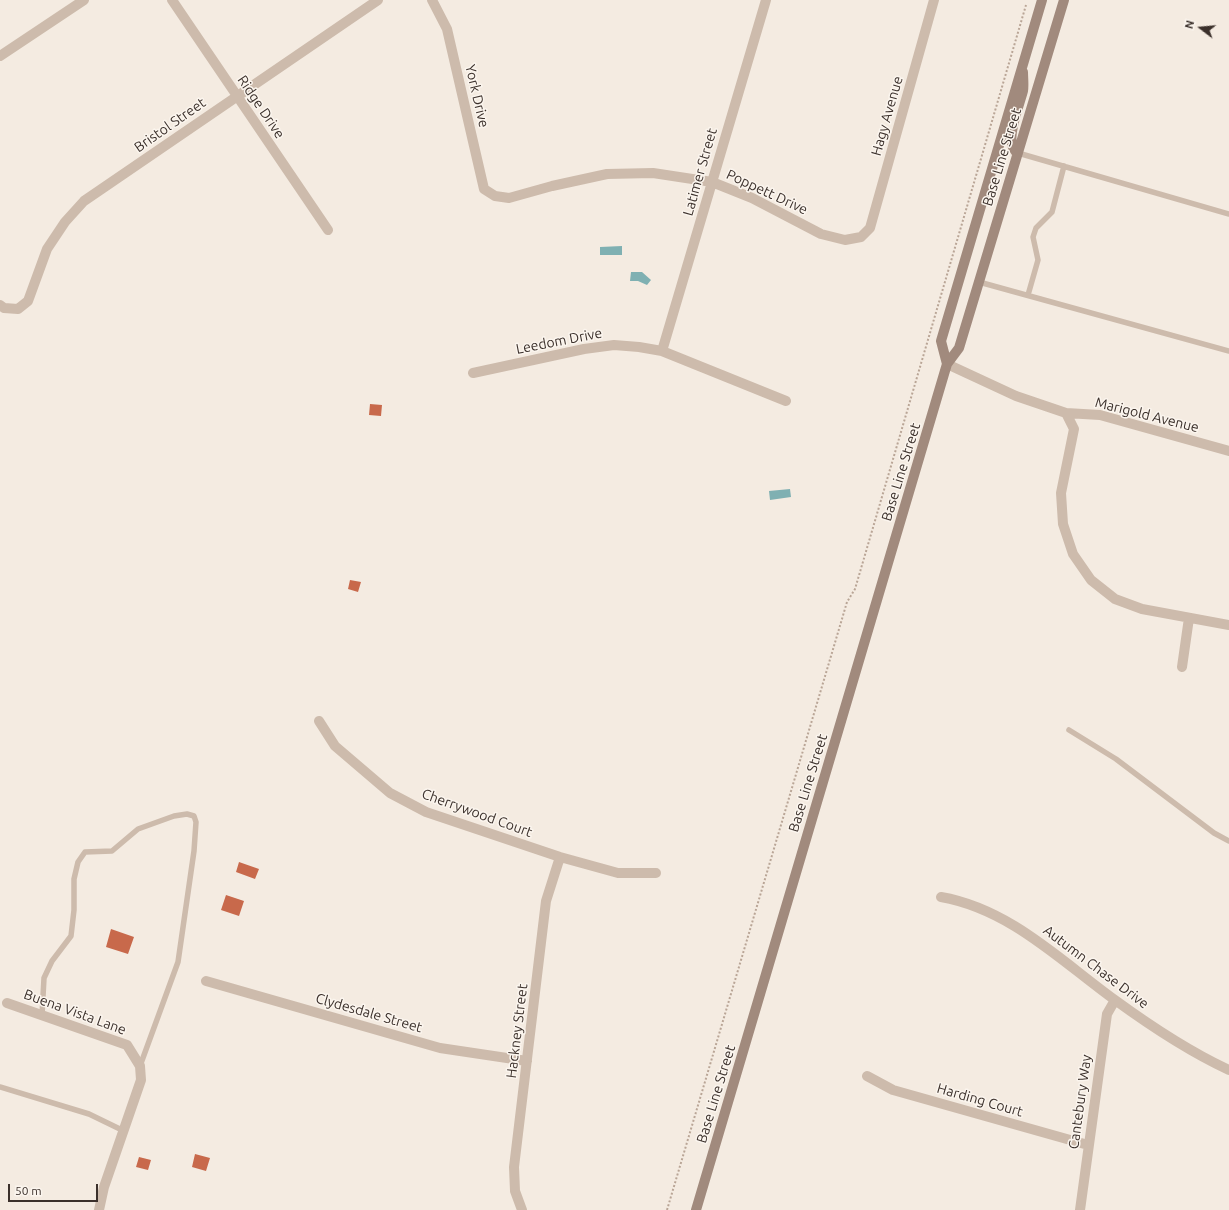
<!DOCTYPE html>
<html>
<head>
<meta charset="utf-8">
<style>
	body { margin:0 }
	#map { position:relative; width:1229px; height:1210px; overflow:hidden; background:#f4ebe1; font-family:Ubuntu,sans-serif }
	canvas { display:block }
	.north { position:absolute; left:1181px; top:8px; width:40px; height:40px; -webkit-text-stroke:3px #fbf5ee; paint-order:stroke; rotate:286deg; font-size:11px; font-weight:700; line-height:16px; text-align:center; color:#3b302b }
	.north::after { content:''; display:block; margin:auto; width:14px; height:18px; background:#3b302b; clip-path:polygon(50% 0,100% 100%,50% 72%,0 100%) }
	.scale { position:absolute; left:8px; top:1184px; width:90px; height:18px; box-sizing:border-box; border:2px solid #3b302b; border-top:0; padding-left:5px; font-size:12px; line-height:14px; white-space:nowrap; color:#3b302b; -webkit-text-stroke:3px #fbf5ee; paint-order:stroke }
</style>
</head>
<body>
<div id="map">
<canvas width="1229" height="1210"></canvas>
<div class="north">N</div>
<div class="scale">50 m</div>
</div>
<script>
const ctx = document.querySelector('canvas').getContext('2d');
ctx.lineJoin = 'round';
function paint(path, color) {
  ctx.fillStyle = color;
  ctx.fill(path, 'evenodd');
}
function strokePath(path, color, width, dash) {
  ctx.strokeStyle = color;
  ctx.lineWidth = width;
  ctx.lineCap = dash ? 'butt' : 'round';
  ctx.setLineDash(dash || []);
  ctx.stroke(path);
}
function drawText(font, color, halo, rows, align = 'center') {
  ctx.font = font + ' Ubuntu,sans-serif';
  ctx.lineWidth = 3;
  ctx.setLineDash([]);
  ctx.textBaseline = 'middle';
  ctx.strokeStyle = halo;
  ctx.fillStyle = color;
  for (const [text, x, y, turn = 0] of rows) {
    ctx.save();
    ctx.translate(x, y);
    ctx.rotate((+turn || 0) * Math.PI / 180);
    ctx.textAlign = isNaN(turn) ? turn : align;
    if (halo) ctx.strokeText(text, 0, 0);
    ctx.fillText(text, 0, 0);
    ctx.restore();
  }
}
const water = new Path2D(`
	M 622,246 L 622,255 L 600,255 L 600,247 Z
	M 631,272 L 642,272 L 651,280 L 647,285 L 638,281 L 630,281 Z
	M 790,489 L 791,497 L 770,500 L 769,491 Z`);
const building = new Path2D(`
	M 370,404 L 382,405 L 381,416 L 369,415 Z
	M 350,580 L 361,582 L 358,592 L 348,589 Z
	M 239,862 L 259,869 L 255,879 L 236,872 Z
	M 226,895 L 244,901 L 239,916 L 221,910 Z
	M 111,929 L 134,937 L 128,954 L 106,947 Z
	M 195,1154 L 210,1158 L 206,1171 L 192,1167 Z
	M 139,1157 L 151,1160 L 148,1170 L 136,1167 Z`);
const path = new Path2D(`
	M 667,1210 L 847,602 L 855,589 L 1026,5`);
const lane = new Path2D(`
	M 1018,153 L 1229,214
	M 979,282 L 1229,351
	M 1028,295 L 1038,260 L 1033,237 L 1036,228 L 1052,212 L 1064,166
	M 1069,730 L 1116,759 L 1214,833 L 1229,841
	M 42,1015 L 44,978 L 52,961 L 71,936 L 74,910 L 74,879 L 78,862 L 85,852 L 112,851 L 138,829 L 174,816 L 187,814 L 194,816 L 196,822 L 194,851 L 178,962 L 140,1066
	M 0,1087 L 89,1114 L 124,1131`);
const street = new Path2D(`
	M 172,0 L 328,230
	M 432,0 L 447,29 L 484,189 L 495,196 L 509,198 L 552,186 L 607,174 L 653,173 L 712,182 L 752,198 L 821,234 L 845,240 L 861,237 L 870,228 L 934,0
	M 0,56 L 84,0
	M 0,305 L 4,308 L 18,309 L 28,301 L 47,249 L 65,222 L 84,201 L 378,0
	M 662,351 L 766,0
	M 947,364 L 1016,396 L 1066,413 L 1100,415 L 1229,451
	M 473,373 L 584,349 L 614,345 L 639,347 L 662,351 L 786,401
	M 1066,413 L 1074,429 L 1061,493 L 1063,524 L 1073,554 L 1091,580 L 1115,599 L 1142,609 L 1229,625
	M 1182,667 L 1189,618
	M 319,721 L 335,746 L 390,793 L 426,812 L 560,857 L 618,873 L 656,873
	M 941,897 C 1010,909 1061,961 1115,1000 C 1152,1027 1188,1051 1229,1070
	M 206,981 L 440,1048 L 527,1061
	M 7,1003 L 127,1045 L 140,1066 L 141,1080 L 104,1187 L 99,1210
	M 867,1076 L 893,1090 L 1088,1145
	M 522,1210 L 515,1191 L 514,1167 L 546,901 L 560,857
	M 1080,1210 L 1107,1014 L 1115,1000`);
const secondary = new Path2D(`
	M 1018,153 C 1002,145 1020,104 1023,91 C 1024,85 1023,78 1023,72
	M 947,364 L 941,341 L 1042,0
	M 696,1210 L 947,364 L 959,348 L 1064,0`);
const streetNames = [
	["York Drive",477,96,77],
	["Ridge Drive",261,107,56],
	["Hagy Avenue",887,116,-74],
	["Bristol Street",170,125,-35],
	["Base Line Street",1002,157,-73],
	["Latimer Street",700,172,-74],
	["Poppett Drive",767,192,25],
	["Leedom Drive",559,341,-11],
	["Marigold Avenue",1147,415,14],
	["Base Line Street",901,472,-73],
	["Base Line Street",808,783,-73],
	["Cherrywood Court",477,813,20],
	["Autumn Chase Drive",1096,967,37],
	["Buena Vista Lane",75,1012,20],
	["Clydesdale Street",369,1013,16],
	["Hackney Street",517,1031,-83],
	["Base Line Street",716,1094,-73],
	["Harding Court",980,1100,16],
	["Cantebury Way",1080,1102,-82]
];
paint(water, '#7fb0b2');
paint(building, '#c8694b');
strokePath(path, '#b9a596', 2, [2, 2]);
strokePath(lane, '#cdbbac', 5.5);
strokePath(street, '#cdbbac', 10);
strokePath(secondary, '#a18a7d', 10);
drawText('14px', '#3b302b', '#fbf5ee', streetNames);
</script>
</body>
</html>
